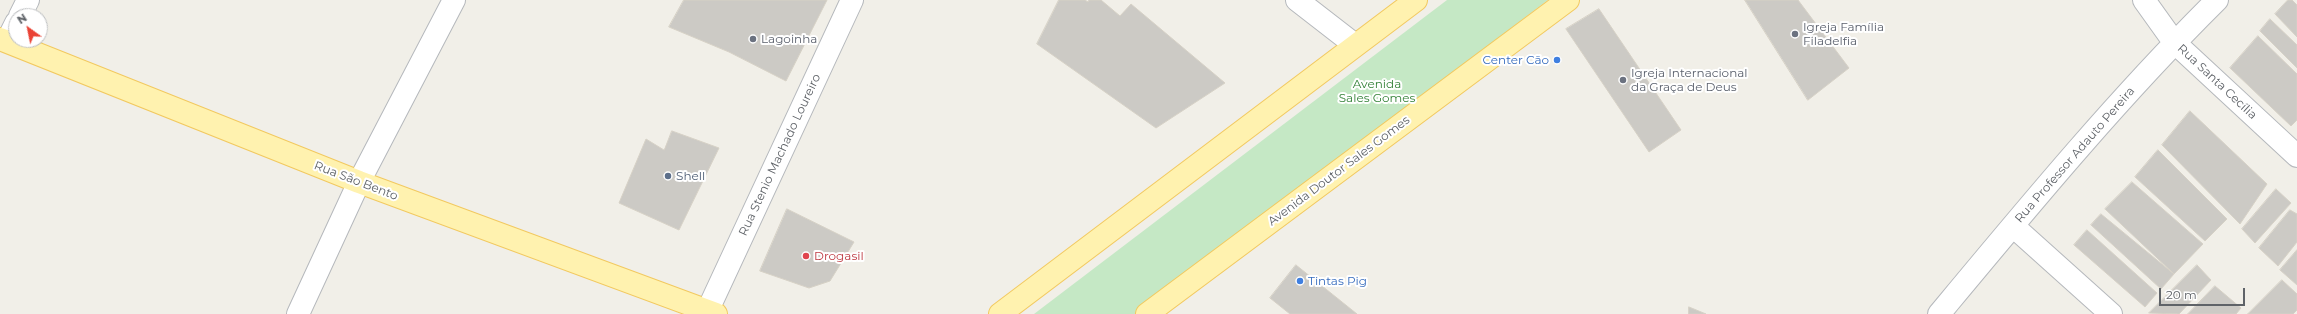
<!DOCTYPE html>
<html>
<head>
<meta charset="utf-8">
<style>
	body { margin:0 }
	#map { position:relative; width:2297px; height:314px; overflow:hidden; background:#f1efe8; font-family:Montserrat,sans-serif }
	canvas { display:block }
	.north { position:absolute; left:8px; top:8px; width:40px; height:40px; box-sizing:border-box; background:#fff; border:1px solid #bfc1c3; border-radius:50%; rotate:327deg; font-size:11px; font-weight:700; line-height:16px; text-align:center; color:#5f6368 }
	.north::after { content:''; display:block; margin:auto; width:14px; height:18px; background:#ea4335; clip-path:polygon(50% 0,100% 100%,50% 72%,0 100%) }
	.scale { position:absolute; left:2159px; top:288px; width:86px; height:18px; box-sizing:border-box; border:2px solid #5f6368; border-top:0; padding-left:5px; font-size:12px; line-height:14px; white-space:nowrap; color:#5f6368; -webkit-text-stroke:3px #fff; paint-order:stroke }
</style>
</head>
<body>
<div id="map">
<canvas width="2297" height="314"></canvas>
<div class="north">N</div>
<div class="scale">20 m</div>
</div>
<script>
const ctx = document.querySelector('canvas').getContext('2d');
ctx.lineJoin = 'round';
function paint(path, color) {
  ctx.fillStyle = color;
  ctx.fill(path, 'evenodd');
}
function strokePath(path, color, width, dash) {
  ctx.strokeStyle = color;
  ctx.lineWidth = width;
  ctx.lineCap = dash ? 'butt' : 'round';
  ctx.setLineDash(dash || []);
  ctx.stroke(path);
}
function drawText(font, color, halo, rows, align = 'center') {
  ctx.font = font + ' Montserrat,sans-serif';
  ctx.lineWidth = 4;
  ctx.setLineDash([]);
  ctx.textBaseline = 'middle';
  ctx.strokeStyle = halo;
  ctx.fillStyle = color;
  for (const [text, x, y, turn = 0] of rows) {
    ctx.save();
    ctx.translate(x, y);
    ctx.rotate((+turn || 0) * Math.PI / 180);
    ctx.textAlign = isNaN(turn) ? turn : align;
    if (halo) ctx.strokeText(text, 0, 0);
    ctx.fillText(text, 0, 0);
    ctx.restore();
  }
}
const green = new Path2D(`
	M 1447,0 L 1548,0 L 1135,314 L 1034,314 Z`);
const building = new Path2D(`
	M 684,0 L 827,0 L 786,81 L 729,52 L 669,27 Z
	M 1059,0 L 1085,0 L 1088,2 L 1089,0 L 1101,0 L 1120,16 L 1131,4 L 1225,83 L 1156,128 L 1037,44 Z
	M 1745,0 L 1798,0 L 1849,68 L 1808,100 Z
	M 2288,0 L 2292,0 L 2297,5 L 2297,37 L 2275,14 Z
	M 1599,9 L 1681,130 L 1649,152 L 1566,29 Z
	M 2270,19 L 2297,45 L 2297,68 L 2260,31 Z
	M 2258,36 L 2297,74 L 2297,120 L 2291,126 L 2230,68 Z
	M 2190,111 L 2267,184 L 2240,224 L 2162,145 Z
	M 672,131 L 719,148 L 679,230 L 619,203 L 646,139 L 664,150 Z
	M 2158,150 L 2227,219 L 2205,241 L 2135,177 Z
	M 2132,182 L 2203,244 L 2174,274 L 2105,209 Z
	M 2276,189 L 2291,203 L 2255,243 L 2242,229 Z
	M 787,209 L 854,242 L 830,281 L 809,288 L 760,271 Z
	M 2290,210 L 2297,214 L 2297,242 L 2278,266 L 2259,248 Z
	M 2101,214 L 2174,274 L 2161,289 L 2091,225 Z
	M 2087,230 L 2157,293 L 2145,307 L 2074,245 Z
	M 2297,250 L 2297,285 L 2280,270 Z
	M 1296,265 L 1357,314 L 1290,314 L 1270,298 Z
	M 2197,265 L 2211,280 L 2179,314 L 2149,313 Z
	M 2282,280 L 2297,294 L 2297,310 L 2293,314 L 2248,314 Z
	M 2215,286 L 2241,308 L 2236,314 L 2188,314 Z
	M 1689,307 L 1706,314 L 1689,314 Z`);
const minor = new Path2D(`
	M 1297,0 L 1355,45
	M 2144,0 L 2174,42 L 2297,156
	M 20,16 L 28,0
	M 7,41 L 16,23
	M 2013,226 L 2111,314
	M 298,314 L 359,182 L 454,0
	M 706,314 L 852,0
	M 1939,314 C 2028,207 2118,98 2217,0`);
const major = new Path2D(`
	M 0,39 L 359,182 L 716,314
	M 1000,314 L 1416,0
	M 1147,314 L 1568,0`);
const markers = [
	[1795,34,4,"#6b7280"],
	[753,39,4,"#6b7280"],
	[1557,60,4,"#3f7fe0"],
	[1623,80,4,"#6b7280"],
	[668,176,4,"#5c6f8a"],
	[806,256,4,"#e0444e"],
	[1300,281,4,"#3f7fe0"]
];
const worshipNames = [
	["Igreja Família",1803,27],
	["Filadelfia",1803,41],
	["Lagoinha",761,39],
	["Igreja Internacional",1631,73],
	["da Graça de Deus",1631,87]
];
const shopNames = [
	["Center Cão",1549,60],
	["Tintas Pig",1308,281,"left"]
];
const streetNames = [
	["Rua Santa Cecília",2217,82,43],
	["Rua Stenio Machado Loureiro",780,155,-65],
	["Rua Professor Adauto Pereira",2075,155,-49],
	["Avenida Doutor Sales Gomes",1339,171,-37],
	["Rua São Bento",356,181,21]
];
const parkNames = [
	["Avenida",1377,84],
	["Sales Gomes",1377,98]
];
const serviceNames = [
	["Shell",676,176]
];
const healthNames = [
	["Drogasil",814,256]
];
paint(green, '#c5e8c5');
paint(building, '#cccac5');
strokePath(building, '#d6d1c6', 1);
strokePath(minor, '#b5b8bc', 24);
strokePath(major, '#f2c960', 24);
strokePath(minor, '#fff', 22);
strokePath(major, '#fff2af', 22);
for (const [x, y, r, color] of markers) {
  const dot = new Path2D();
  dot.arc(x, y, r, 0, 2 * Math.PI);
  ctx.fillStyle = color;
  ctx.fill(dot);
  strokePath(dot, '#fff', 1.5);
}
drawText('12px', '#5b616d', '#fff', worshipNames, 'left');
drawText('12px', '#366cbe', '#fff', shopNames, 'right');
drawText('12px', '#5f6368', '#fff', streetNames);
drawText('12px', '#348238', '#fff', parkNames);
drawText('12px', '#4e5e75', '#fff', serviceNames, 'left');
drawText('12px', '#be3a42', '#fff', healthNames, 'left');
</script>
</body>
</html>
